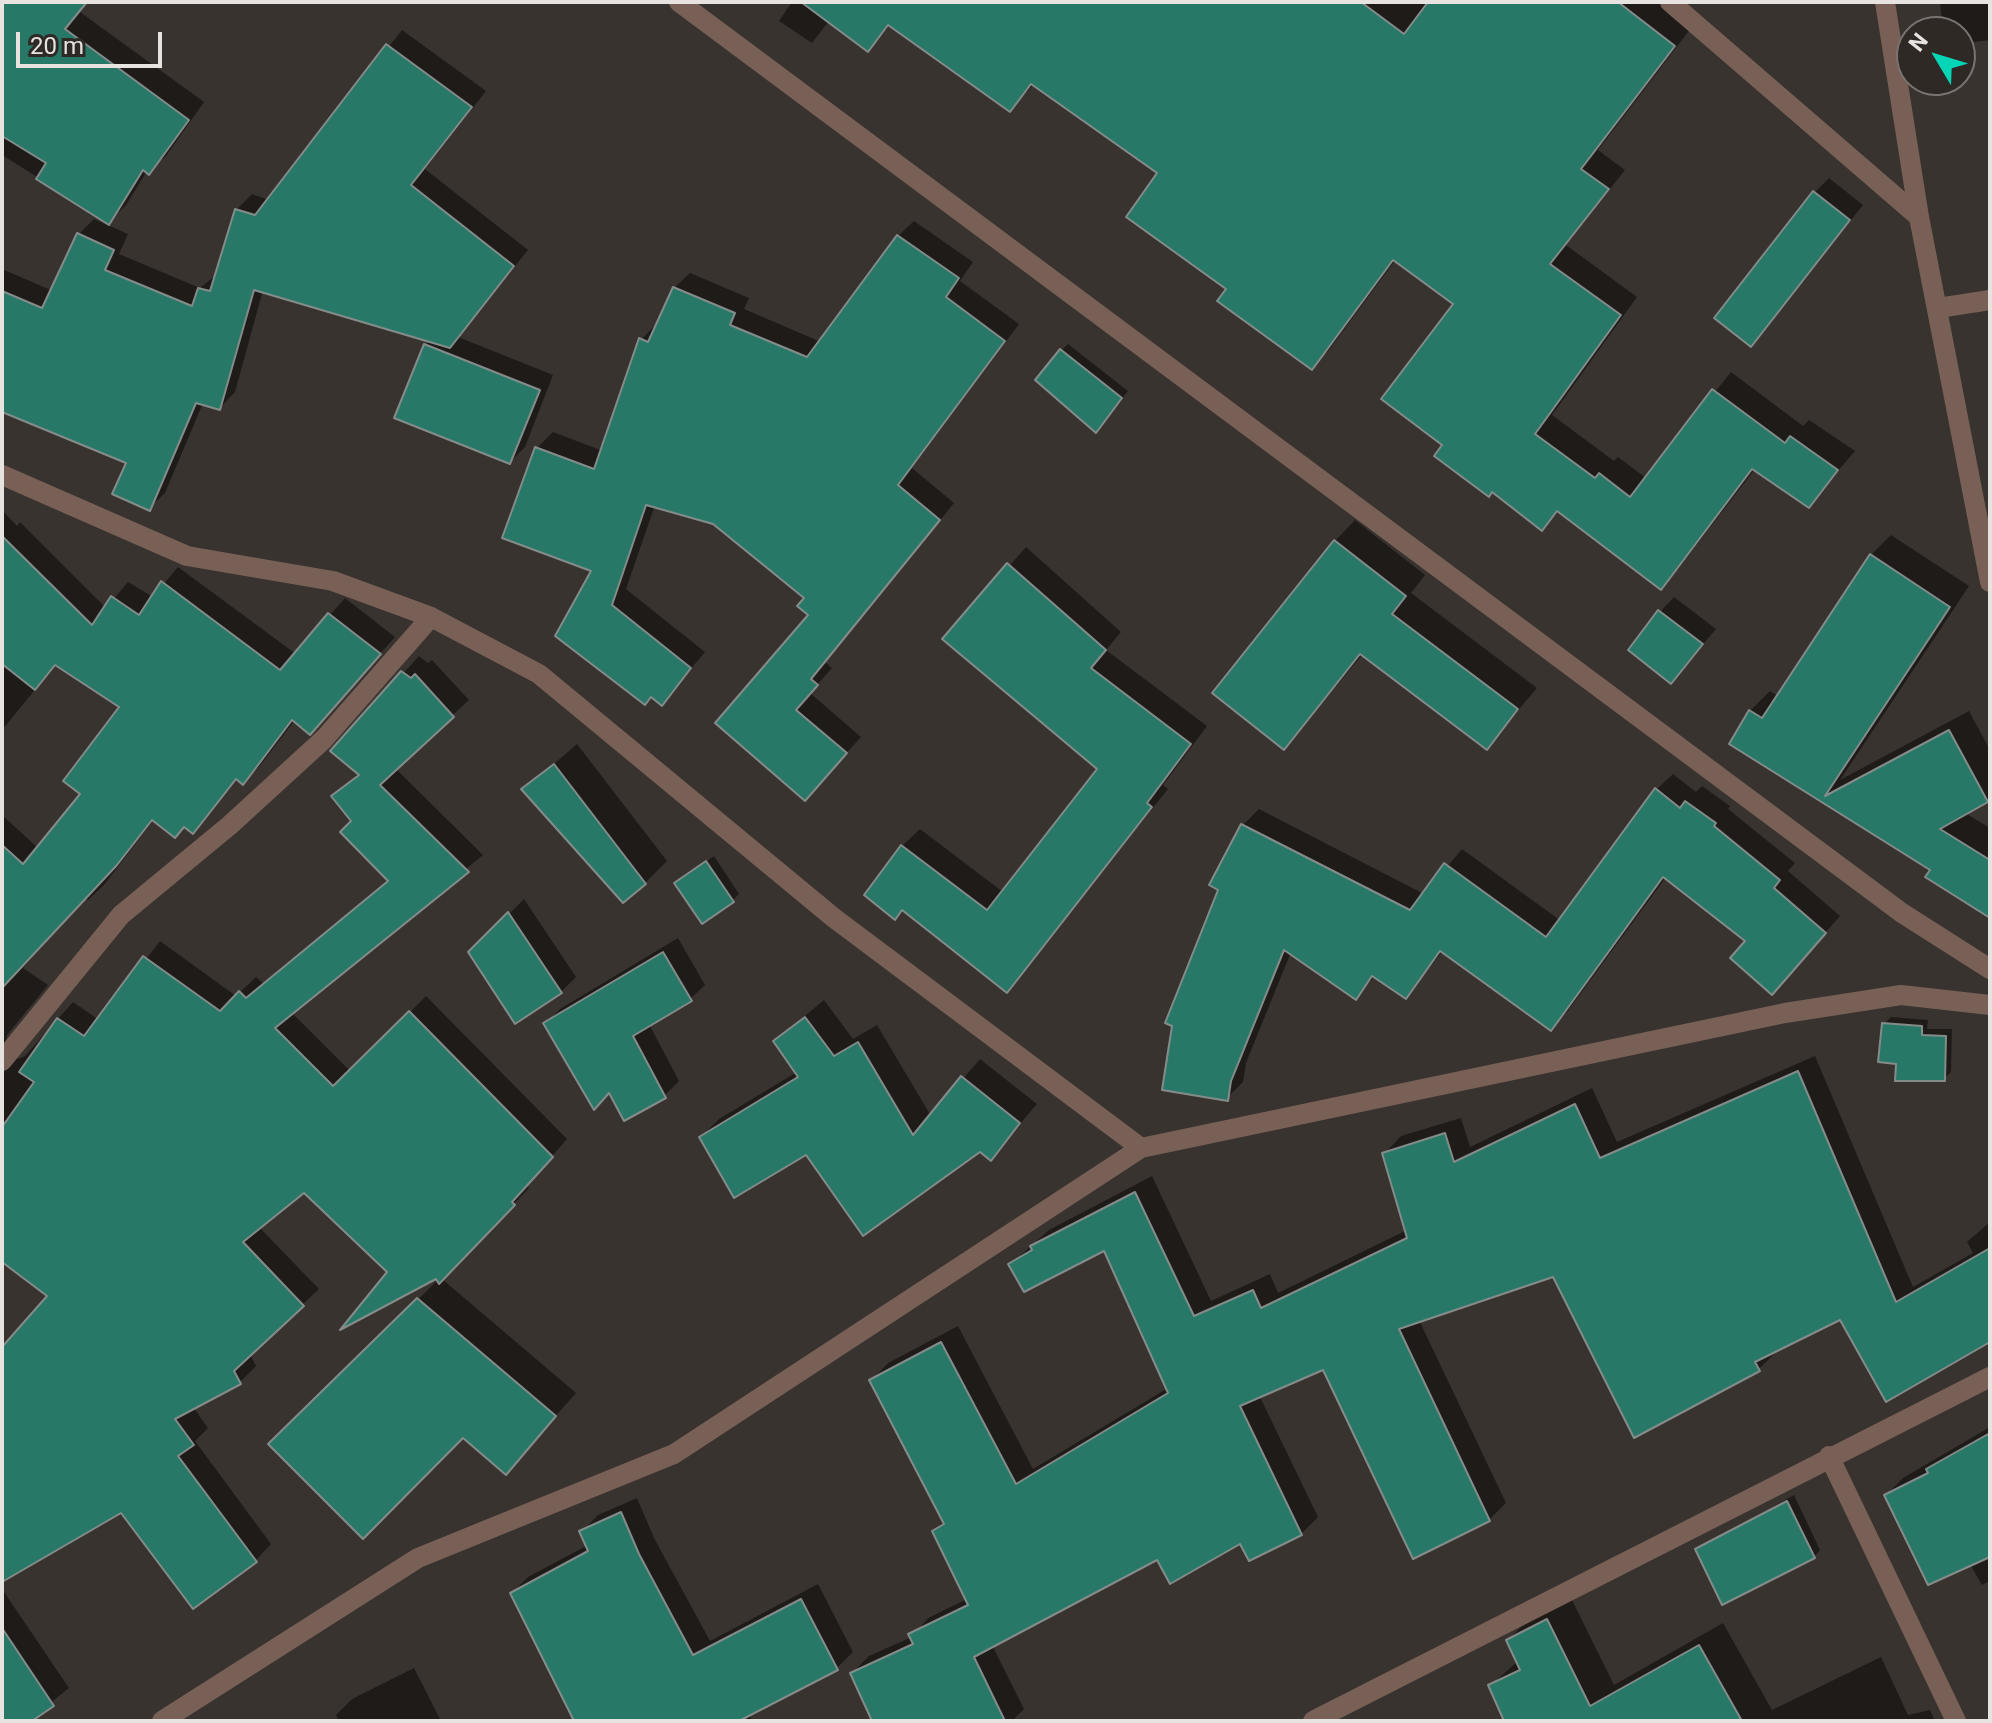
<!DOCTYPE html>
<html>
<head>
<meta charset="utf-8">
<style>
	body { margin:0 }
	#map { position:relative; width:1992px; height:1723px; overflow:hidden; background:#393330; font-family:Roboto,sans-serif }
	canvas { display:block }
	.frame { position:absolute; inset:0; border:4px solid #e7e3e1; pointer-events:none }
	.north { position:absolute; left:1896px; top:16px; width:80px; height:80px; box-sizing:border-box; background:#2f2926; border:2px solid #797371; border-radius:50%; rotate:308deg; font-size:22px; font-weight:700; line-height:32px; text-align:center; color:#e7e3e1 }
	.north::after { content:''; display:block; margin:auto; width:28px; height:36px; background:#06d5b6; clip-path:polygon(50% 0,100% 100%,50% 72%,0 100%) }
	.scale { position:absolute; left:16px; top:32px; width:146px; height:36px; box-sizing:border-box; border:4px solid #e7e3e1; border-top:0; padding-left:10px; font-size:24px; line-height:28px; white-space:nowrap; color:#e7e3e1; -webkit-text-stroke:6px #2f2926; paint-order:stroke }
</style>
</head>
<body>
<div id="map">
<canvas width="1992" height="1723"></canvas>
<div class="frame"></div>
<div class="north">N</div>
<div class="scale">20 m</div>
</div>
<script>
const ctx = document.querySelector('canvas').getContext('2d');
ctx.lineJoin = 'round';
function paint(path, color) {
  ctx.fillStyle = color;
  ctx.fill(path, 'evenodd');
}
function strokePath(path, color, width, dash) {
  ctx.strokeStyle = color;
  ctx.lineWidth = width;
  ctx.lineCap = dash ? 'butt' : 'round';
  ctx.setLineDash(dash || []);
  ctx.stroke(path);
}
const shadow = new Path2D(`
	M 2,2 L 88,2 L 80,12 L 204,102 L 166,156 L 147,171 L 126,205 L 109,222 L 2,155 Z
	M 792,2 L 1658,2 L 1691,28 L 1598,150 L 1625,170 L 1566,245 L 1637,297 L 1552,415 L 1614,461 L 1618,457 L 1646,478 L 1731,372 L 1803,426 L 1809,420 L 1855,451 L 1808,506 L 1755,469 L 1678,569 L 1661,587 L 1560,510 L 1542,528 L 1444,445 L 1456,304 L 1396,259 L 1329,350 L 1311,368 L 1160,173 L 1034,84 L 1010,110 L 891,24 L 868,49 L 829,21 L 812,43 L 779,21 Z
	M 1990,2 L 1990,40 L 1960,44 L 1960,32 L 1943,32 L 1940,2 Z
	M 402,30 L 486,91 L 425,169 L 528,250 L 458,337 L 553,375 L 525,447 L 510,462 L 425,345 L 430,340 L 263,290 L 235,392 L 220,408 L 203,403 L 165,493 L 149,508 L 128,462 L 2,385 L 2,269 L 53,291 L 79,234 L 94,219 L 128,234 L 119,254 L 200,288 L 217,274 L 236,210 L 252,194 L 269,200 Z
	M 1829,178 L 1863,205 L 1751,344 L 1814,193 Z
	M 914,221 L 973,262 L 960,281 L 1019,324 L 912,468 L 954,503 L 825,662 L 832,668 L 810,693 L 861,737 L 805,799 L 718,722 L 811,615 L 806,598 L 714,522 L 655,505 L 626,589 L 705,652 L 662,703 L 652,695 L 537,448 L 553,432 L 603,451 L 641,340 L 656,324 L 674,288 L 690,273 L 749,298 L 744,309 L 821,342 L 898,236 Z
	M 1068,344 L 1128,391 L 1102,423 L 1061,351 Z
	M 2,510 L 17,526 L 20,522 L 106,608 L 128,582 L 153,597 L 178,567 L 296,654 L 345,598 L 395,637 L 325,716 L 295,720 L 259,767 L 243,782 L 238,778 L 193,832 L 185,825 L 154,819 L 104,885 L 88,900 L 85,898 L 23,968 L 48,985 L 7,1035 L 5,1048 L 18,1059 L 25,1056 L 73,1002 L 99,1020 L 160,941 L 236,996 L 256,977 L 263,983 L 389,879 L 354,821 L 334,796 L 359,773 L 333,751 L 419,656 L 428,663 L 432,660 L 469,700 L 395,768 L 483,855 L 291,1012 L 351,1072 L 426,996 L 567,1139 L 527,1185 L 529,1188 L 442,1279 L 576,1393 L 506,1472 L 463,1436 L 271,1444 L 444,1274 L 390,1271 L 304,1190 L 259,1227 L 319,1289 L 250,1354 L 256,1366 L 240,1382 L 193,1407 L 208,1428 L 195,1441 L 271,1544 L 256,1560 L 121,1511 L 2,1580 L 2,1350 L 50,1296 L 2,1260 L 2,815 L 38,848 L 83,793 L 122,706 L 57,663 L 2,730 Z
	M 1355,520 L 1425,575 L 1411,593 L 1537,688 L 1487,747 L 1363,654 L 1284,748 L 1335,541 Z
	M 1891,535 L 1969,586 L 1840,780 L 1969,711 L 1990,750 L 1990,797 L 1965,813 L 1990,828 L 1990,900 L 1933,869 L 1731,743 L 1750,711 L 1770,691 L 1779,697 L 1871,555 Z
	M 1026,547 L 1121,632 L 1106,650 L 1207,726 L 1163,785 L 1168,789 L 1007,990 L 902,846 L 920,829 L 1003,892 L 1100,768 L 945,639 Z
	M 1674,597 L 1716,629 L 1671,682 L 1660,612 Z
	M 577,744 L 667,861 L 645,883 L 524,790 Z
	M 1673,774 L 1696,792 L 1702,786 L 1730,806 L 1728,809 L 1795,863 L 1788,871 L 1840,916 L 1787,976 L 1666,877 L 1567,1012 L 1551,1028 L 1443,951 L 1405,997 L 1375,976 L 1356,997 L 1291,952 L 1246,1063 L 1243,1082 L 1227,1098 L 1221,889 L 1212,884 L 1243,825 L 1259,809 L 1424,894 L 1462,849 L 1561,921 L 1657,789 Z
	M 714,856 L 739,894 L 732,901 L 677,883 Z
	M 524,899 L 576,977 L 561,992 L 471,952 Z
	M 678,938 L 705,985 L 690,999 L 649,1024 L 679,1081 L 664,1096 L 610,1091 L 545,1024 L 560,1009 Z
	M 824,1000 L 853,1039 L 877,1025 L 931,1116 L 980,1059 L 1037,1104 L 991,1158 L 980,1150 L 806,1152 L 701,1137 L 719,1119 L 797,1072 L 775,1041 Z
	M 1891,1017 L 1928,1020 L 1927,1029 L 1952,1029 L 1951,1072 L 1944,1079 L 1898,1062 L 1884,1024 Z
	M 1815,1056 L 1913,1287 L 1973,1253 L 1967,1242 L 1990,1222 L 1990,1333 L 1840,1317 L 1774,1350 L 1775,1353 L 1758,1370 L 1554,1274 L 1419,1320 L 1506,1503 L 1489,1520 L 1324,1367 L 1259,1395 L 1318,1517 L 1301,1534 L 1157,1558 L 992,1645 L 1024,1709 L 1012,1721 L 875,1721 L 852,1673 L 869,1656 L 912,1637 L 928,1618 L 967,1599 L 934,1531 L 945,1521 L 872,1380 L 888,1363 L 958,1326 L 1033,1469 L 1168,1388 L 1105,1249 L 1011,1264 L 1049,1230 L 1152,1176 L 1211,1301 L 1270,1274 L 1278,1293 L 1407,1230 L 1385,1153 L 1401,1136 L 1461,1118 L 1470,1147 L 1592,1088 L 1617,1142 Z
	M 1990,1427 L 1990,1581 L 1982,1585 L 1970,1564 L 1886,1495 L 1903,1478 Z
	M 1794,1495 L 1820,1550 L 1814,1557 L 1697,1550 Z
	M 637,1498 L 654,1538 L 710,1641 L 818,1584 L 853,1652 L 837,1668 L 749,1713 L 752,1721 L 577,1721 L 512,1593 L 528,1577 L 588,1545 L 582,1532 L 598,1515 Z
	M 2,1589 L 69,1688 L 28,1721 L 2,1721 Z
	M 1571,1598 L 1614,1685 L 1723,1623 L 1772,1710 L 1881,1657 L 1908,1715 L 1930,1710 L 1935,1721 L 1506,1721 L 1490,1686 L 1518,1661 L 1508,1640 L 1531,1617 Z
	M 414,1668 L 441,1721 L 339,1721 L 336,1715 L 352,1699 Z`);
const building = new Path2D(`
	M 2,2 L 87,2 L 65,29 L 189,120 L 149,175 L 143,170 L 109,225 L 36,179 L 46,163 L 2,136 Z
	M 801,2 L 1361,2 L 1404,34 L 1428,2 L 1618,2 L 1675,46 L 1581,169 L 1609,189 L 1550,264 L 1621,315 L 1535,434 L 1595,478 L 1599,473 L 1630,497 L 1712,389 L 1785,443 L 1790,436 L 1838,470 L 1809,508 L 1752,469 L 1661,590 L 1557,511 L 1542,531 L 1492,492 L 1489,497 L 1434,456 L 1442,445 L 1381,399 L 1453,304 L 1393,260 L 1312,370 L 1217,301 L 1226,289 L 1126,217 L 1157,173 L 1031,84 L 1010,112 L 888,25 L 868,52 Z
	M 386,44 L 472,107 L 411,185 L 514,266 L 450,348 L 254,290 L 220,410 L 196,403 L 150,511 L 112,494 L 126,463 L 2,412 L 2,291 L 42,308 L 77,233 L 114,250 L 105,270 L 192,306 L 198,288 L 210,291 L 235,209 L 255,215 Z
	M 1813,191 L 1850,220 L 1751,347 L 1714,318 Z
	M 897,235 L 959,278 L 946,297 L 1005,341 L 898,485 L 940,520 L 811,679 L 818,685 L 796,710 L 847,753 L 805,801 L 715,723 L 808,615 L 797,606 L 804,598 L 713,524 L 646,505 L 612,605 L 691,668 L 662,706 L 651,697 L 645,705 L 555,636 L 591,571 L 502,538 L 535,447 L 594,469 L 639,338 L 648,342 L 673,287 L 735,313 L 730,325 L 807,357 Z
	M 424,344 L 540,390 L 510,464 L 394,418 Z
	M 1060,349 L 1122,398 L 1096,433 L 1035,380 Z
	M 2,536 L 92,625 L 111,596 L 139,615 L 161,581 L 280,670 L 328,613 L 381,654 L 310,735 L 292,720 L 243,785 L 236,779 L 193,834 L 184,827 L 175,838 L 152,820 L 117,865 L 2,988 L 2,845 L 23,864 L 80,794 L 63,781 L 119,707 L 55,665 L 35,690 L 2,664 Z
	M 1334,540 L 1406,596 L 1392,614 L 1518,709 L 1487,750 L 1360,654 L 1284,750 L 1212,693 Z
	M 1870,554 L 1950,607 L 1825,796 L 1949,730 L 1988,802 L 1940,829 L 1990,860 L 1990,918 L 1925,877 L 1930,870 L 1729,744 L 1749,710 L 1762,718 Z
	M 1007,563 L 1106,650 L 1091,668 L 1191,744 L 1147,803 L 1152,807 L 1007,993 L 902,910 L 895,920 L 864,895 L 901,845 L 987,910 L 1097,769 L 942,639 Z
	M 1658,610 L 1703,644 L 1671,684 L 1628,650 Z
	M 401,671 L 411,678 L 415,674 L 454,717 L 380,785 L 469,872 L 275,1028 L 333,1086 L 409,1011 L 553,1157 L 512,1202 L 515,1205 L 439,1284 L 436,1279 L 340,1330 L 387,1272 L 304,1193 L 243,1242 L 304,1306 L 234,1371 L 241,1384 L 175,1419 L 194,1445 L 178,1456 L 257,1562 L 193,1609 L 121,1513 L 2,1582 L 2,1347 L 47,1296 L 2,1262 L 2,1127 L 34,1082 L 19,1072 L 57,1018 L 84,1036 L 143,956 L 220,1011 L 239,991 L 246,998 L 388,881 L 340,832 L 351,821 L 331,796 L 359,775 L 330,751 Z
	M 554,764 L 646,884 L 623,903 L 521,789 Z
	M 1655,788 L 1680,808 L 1685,801 L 1716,823 L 1714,826 L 1780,880 L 1774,888 L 1826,933 L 1772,995 L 1730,958 L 1745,941 L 1663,877 L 1551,1031 L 1440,951 L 1406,999 L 1372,976 L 1356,1000 L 1284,950 L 1231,1081 L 1228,1101 L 1162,1090 L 1172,1026 L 1165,1023 L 1218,890 L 1209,885 L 1241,824 L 1410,910 L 1444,863 L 1546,937 Z
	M 706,861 L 734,902 L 702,924 L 674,883 Z
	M 508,912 L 562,993 L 515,1024 L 468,952 Z
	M 663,952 L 692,1001 L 633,1036 L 666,1098 L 624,1121 L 609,1093 L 594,1110 L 543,1023 Z
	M 805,1017 L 834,1056 L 858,1042 L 913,1135 L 961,1076 L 1020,1123 L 991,1161 L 980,1152 L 863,1236 L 806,1155 L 734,1198 L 699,1137 L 798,1077 L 773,1041 Z
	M 1882,1023 L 1922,1026 L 1922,1035 L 1946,1036 L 1945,1081 L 1895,1081 L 1896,1064 L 1878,1062 Z
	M 1798,1071 L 1896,1302 L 1990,1248 L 1990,1342 L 1886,1402 L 1840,1320 L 1755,1362 L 1760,1371 L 1634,1438 L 1553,1277 L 1399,1329 L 1490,1521 L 1413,1559 L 1323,1370 L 1240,1406 L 1302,1535 L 1249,1561 L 1240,1544 L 1170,1584 L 1157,1560 L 974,1657 L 1005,1721 L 872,1721 L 850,1673 L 913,1644 L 908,1634 L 968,1605 L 932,1531 L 944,1524 L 869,1380 L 941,1342 L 1016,1484 L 1168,1393 L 1104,1251 L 1024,1292 L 1008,1264 L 1032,1250 L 1030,1246 L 1135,1192 L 1194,1316 L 1253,1290 L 1261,1308 L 1407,1238 L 1382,1153 L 1445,1133 L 1454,1162 L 1575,1104 L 1600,1158 Z
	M 417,1298 L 556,1416 L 506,1475 L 463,1438 L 363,1539 L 268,1444 Z
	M 1990,1433 L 1990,1557 L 1928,1585 L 1884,1495 L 1928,1473 L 1926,1469 Z
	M 1787,1501 L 1815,1558 L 1722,1605 L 1695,1549 Z
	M 621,1512 L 639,1554 L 693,1655 L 801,1599 L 838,1670 L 739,1721 L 574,1721 L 510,1593 L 588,1551 L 579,1531 Z
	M 1547,1619 L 1590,1706 L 1699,1645 L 1742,1721 L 1504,1721 L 1488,1685 L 1520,1670 L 1506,1640 Z
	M 2,1628 L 54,1706 L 32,1721 L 2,1721 Z`);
const minor = new Path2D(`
	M 679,2 L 1902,913 L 1990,969
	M 1670,2 L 1919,217
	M 1885,2 L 1919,217 L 1990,582
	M 1938,308 L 1990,300
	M 2,475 L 187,556 L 333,581 L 431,617 L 539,674 L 834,918 L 1141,1148
	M 2,1061 L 121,915 L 230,825 L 324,739 L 431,617
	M 1829,1456 L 1956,1721
	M 162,1721 L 418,1558 L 674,1454 L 1141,1148 L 1785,1013 L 1901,995 L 1990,1005
	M 1313,1721 L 1990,1377`);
paint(shadow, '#0007');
paint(building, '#287868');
strokePath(building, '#848c8a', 2);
strokePath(minor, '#796056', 20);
</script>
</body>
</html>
